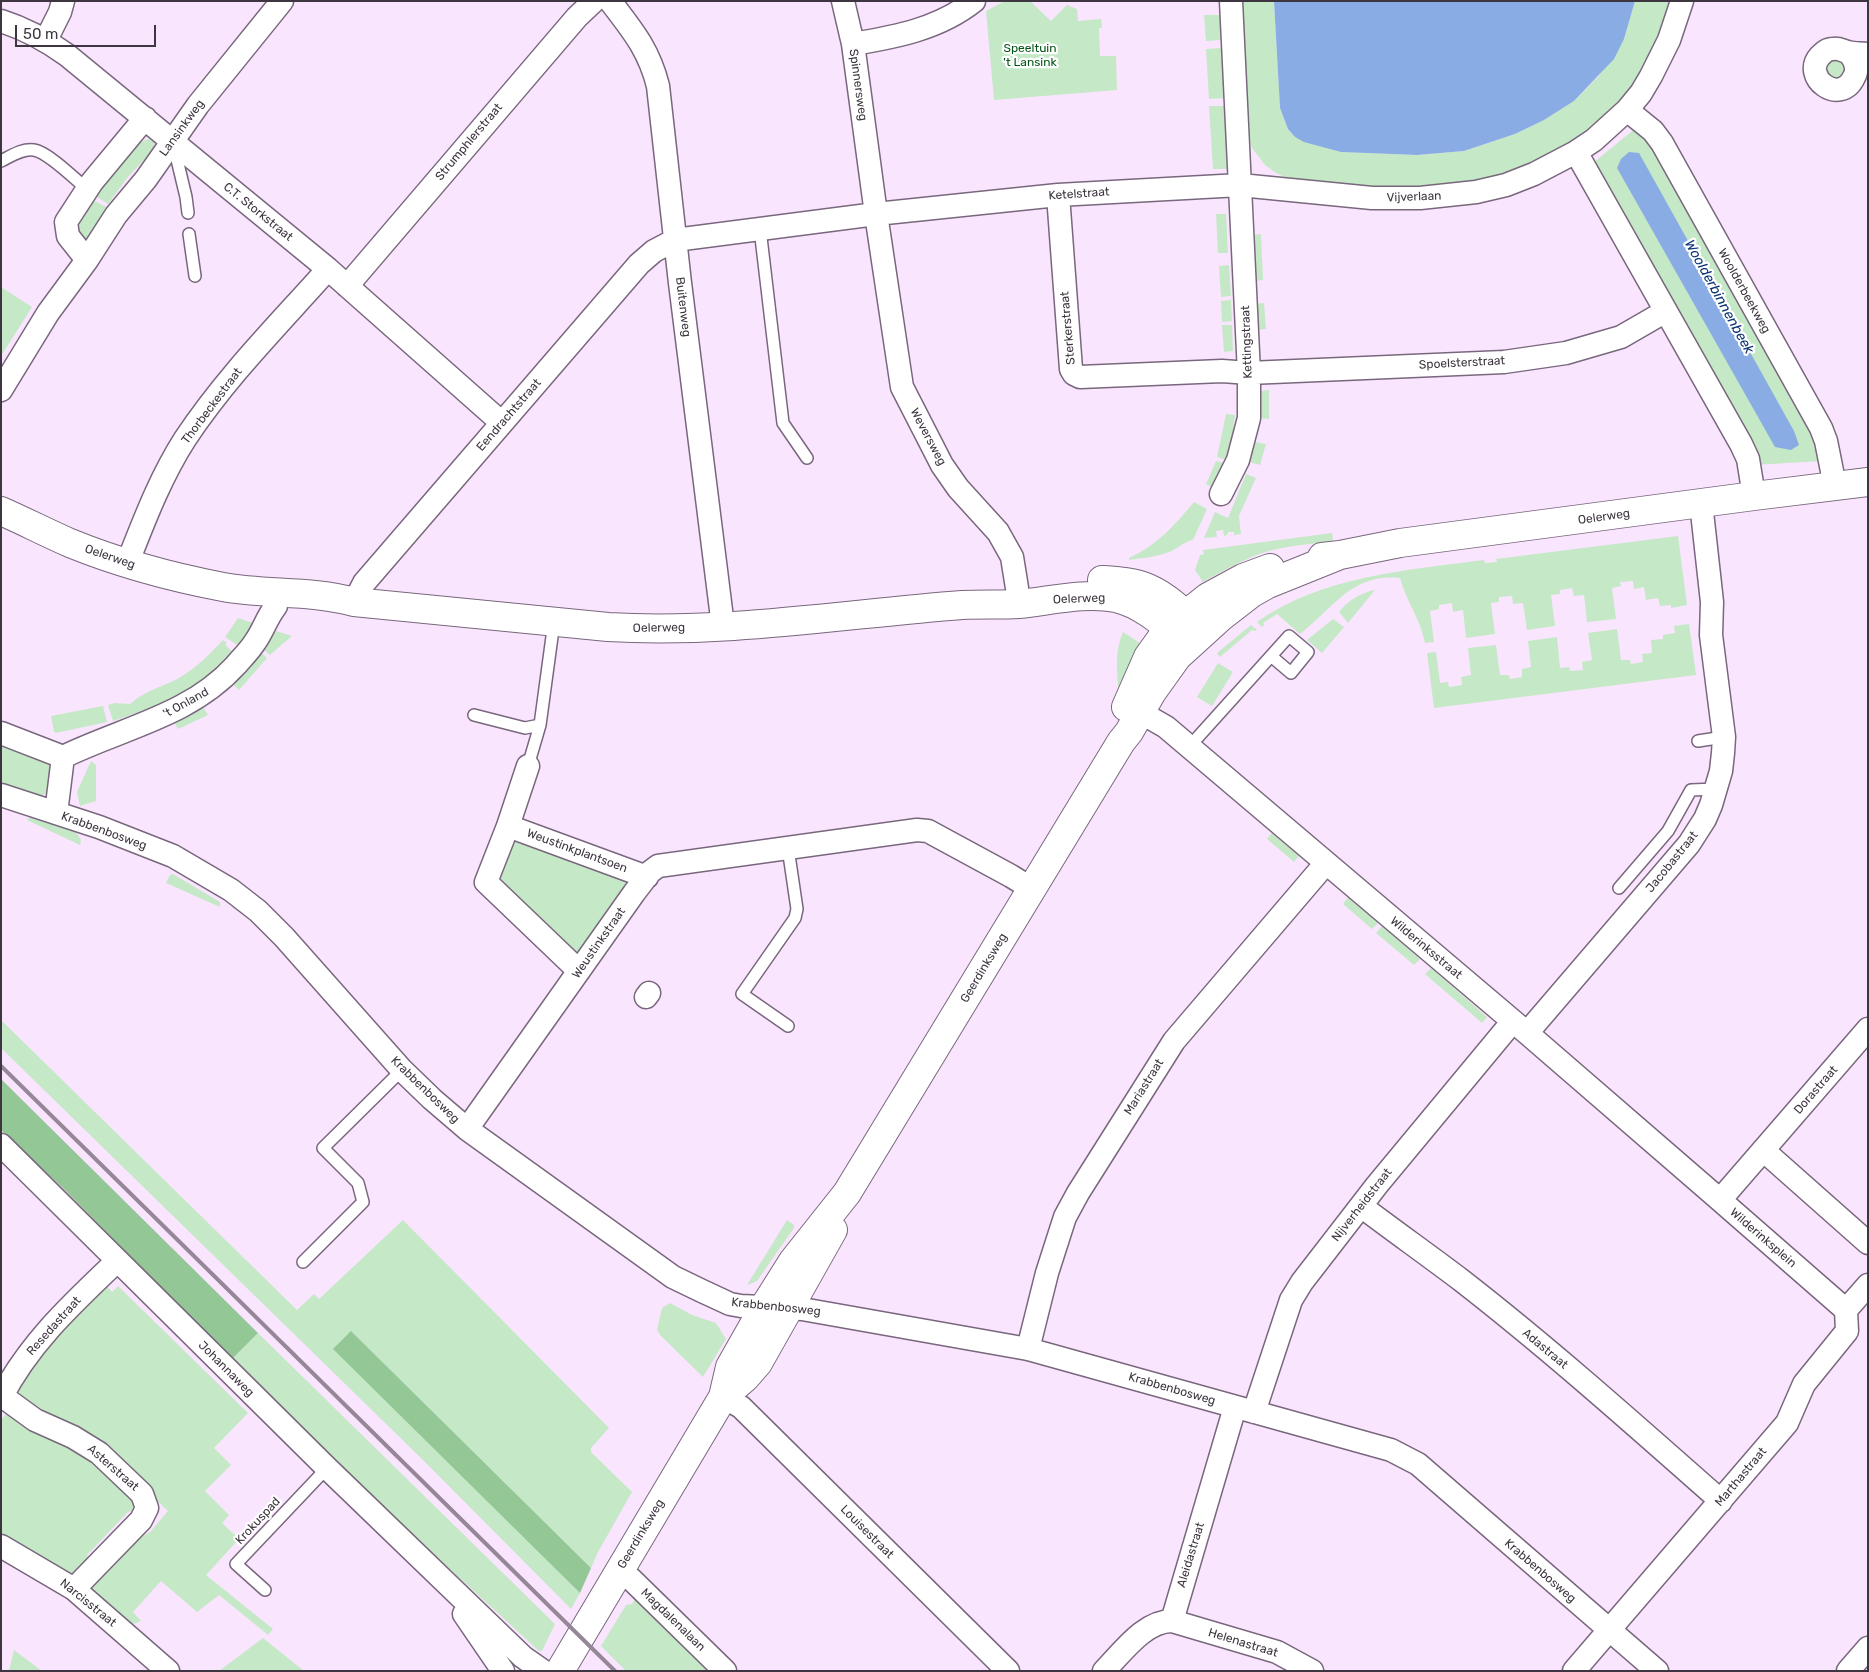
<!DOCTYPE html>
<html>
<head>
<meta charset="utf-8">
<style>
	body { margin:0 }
	#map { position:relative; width:1869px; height:1672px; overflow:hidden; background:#fae5ff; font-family:Rubik,sans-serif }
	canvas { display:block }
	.frame { position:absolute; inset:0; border:2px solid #3d353f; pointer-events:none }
	.scale { position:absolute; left:15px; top:25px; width:141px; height:22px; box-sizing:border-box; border:2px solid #3d353f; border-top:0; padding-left:6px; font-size:15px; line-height:18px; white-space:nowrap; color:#3d353f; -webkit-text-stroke:4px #fff; paint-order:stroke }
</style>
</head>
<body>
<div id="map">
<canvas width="1869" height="1672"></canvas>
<div class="frame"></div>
<div class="scale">50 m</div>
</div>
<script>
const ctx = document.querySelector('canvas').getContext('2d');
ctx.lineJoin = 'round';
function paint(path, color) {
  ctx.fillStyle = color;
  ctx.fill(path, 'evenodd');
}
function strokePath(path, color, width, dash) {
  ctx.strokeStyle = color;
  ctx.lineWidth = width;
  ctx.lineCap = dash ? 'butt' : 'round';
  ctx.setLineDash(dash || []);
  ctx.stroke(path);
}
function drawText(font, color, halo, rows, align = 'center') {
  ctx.font = font + ' Rubik,sans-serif';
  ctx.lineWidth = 4.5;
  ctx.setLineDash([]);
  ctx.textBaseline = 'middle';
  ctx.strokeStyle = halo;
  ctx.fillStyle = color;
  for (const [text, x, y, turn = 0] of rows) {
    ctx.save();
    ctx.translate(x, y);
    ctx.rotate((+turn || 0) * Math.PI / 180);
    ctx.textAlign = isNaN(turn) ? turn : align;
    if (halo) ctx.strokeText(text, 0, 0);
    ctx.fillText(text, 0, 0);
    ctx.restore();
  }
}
const green = new Path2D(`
	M 1005,1 L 1030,1 L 1051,21 L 1067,5 L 1077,9 L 1078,21 L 1101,19 L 1102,28 L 1099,28 L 1100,56 L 1116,56 L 1117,90 L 994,100 L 986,11 Z
	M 1239,1 L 1274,1 L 1280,108 L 1288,129 L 1295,137 L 1341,152 L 1417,155 L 1464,151 L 1515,134 L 1544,120 L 1574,101 L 1598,77 L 1624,39 L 1635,1 L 1674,1 L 1651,58 L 1623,100 L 1596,126 L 1554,155 L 1496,179 L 1408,190 L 1292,180 L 1276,173 L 1265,165 L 1252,148 L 1246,127 Z
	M 1204,15 L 1222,15 L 1222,40 L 1206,41 Z
	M 1223,48 L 1225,98 L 1209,99 L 1206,49 Z
	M 1828,56 L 1851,66 L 1834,85 L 1822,62 Z
	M 1209,106 L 1227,106 L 1229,169 L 1213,169 Z
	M 1637,127 L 1647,137 L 1812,429 L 1822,461 L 1754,465 L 1593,163 Z
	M 148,139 L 154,142 L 154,149 L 128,177 L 108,204 L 94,195 L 136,144 Z
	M 91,199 L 106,207 L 89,238 L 83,241 L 74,231 Z
	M 1216,214 L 1226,214 L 1228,253 L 1218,253 Z
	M 1261,234 L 1263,280 L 1254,281 L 1251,235 Z
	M 1229,265 L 1231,296 L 1221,297 L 1219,266 Z
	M 1,287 L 32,307 L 1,356 Z
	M 1231,300 L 1232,321 L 1222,322 L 1221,301 Z
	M 1264,303 L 1266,329 L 1256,330 L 1255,304 Z
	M 1222,325 L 1232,325 L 1233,351 L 1224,352 Z
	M 1269,390 L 1269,419 L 1258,418 L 1261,391 Z
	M 1226,414 L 1235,415 L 1232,438 L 1226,460 L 1217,457 Z
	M 1255,442 L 1266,444 L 1260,465 L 1250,462 Z
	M 1216,461 L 1225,463 L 1213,488 L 1206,484 Z
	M 1246,474 L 1256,478 L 1239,516 L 1241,534 L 1234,535 L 1234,532 L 1228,532 L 1227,535 L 1224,536 L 1223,530 L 1216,531 L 1217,537 L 1204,538 L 1215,512 L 1228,518 Z
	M 1194,502 L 1207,509 L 1193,540 C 1184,541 1178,549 1169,552 C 1156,557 1143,558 1129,560 L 1129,558 C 1156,546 1175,525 1194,502 Z
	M 1332,533 L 1333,539 L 1331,542 C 1313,544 1294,545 1277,549 C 1250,555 1226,569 1203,582 L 1195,570 L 1200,555 L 1204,554 L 1203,550 Z
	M 1678,536 L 1687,605 L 1671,608 L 1671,605 L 1660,606 L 1658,598 L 1646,600 L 1644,587 L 1634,589 L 1633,581 L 1620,582 L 1621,586 L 1612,588 L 1616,619 L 1587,622 L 1584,595 L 1574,596 L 1572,588 L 1560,590 L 1560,594 L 1551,595 L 1555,626 L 1527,630 L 1523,603 L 1513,604 L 1512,596 L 1499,597 L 1499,602 L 1491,603 L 1495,634 L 1466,638 L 1463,610 L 1453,612 L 1452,603 L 1439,605 L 1439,609 L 1430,611 L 1434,642 L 1425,643 C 1420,618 1406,601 1400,578 C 1351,573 1334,608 1300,634 L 1277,614 L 1263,623 L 1264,625 L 1262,627 L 1257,622 C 1322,576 1407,570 1484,560 L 1485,563 L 1497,562 L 1496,559 Z
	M 1374,590 L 1375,590 L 1348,623 L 1339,612 C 1349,600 1359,594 1374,590 Z
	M 238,618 L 253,623 L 239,646 L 225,637 Z
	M 1333,619 L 1344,627 L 1322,653 L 1307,640 Z
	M 1689,624 L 1696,675 L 1434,708 L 1427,653 L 1436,652 L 1440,683 L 1448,682 L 1449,687 L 1462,685 L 1461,677 L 1471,675 L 1468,648 L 1496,645 L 1500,675 L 1509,675 L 1510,679 L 1522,677 L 1522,669 L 1531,667 L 1528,641 L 1557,637 L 1560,668 L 1569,667 L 1570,671 L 1583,670 L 1582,662 L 1592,660 L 1588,633 L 1617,629 L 1621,660 L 1630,660 L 1631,664 L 1643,662 L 1642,654 L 1652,653 L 1651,640 L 1663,639 L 1663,635 L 1675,633 L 1674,626 Z
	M 1251,625 L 1257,630 L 1255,631 L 1252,630 L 1220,657 L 1217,653 Z
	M 276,631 L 292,636 L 270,655 L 263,649 Z
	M 1123,632 L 1143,645 L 1119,695 C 1117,674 1114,652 1123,632 Z
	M 223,640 L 227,643 L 225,645 L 234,653 L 210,678 L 163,704 L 113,721 L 108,705 L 115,703 L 130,704 C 144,691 162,687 179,678 C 196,668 209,655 223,640 Z
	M 260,652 L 267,658 L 239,690 L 233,684 Z
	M 1218,663 L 1233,672 L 1212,706 L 1197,697 Z
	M 103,706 L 107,722 L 56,733 L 54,732 L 51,716 Z
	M 203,707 L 208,715 L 178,729 L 174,722 Z
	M 1,744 C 16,750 46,757 54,772 C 52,777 52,783 50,788 C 41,806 15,791 1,786 Z
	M 91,761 L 96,765 L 96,801 L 80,806 L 77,792 Z
	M 31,816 C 46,821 74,823 81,840 L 80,845 L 27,820 Z
	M 1272,833 L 1299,856 L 1294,862 L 1267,839 Z
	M 512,838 L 626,881 L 626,887 L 580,952 L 574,954 L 497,883 Z
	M 173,874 L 220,902 L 220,907 L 166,883 L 170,875 Z
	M 1348,897 L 1378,923 L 1372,929 L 1343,904 Z
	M 1382,926 L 1420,959 L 1414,965 L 1376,933 Z
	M 1431,968 L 1487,1017 L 1482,1023 L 1425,974 Z
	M 1,1020 L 297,1310 L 314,1294 L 319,1299 L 403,1220 L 609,1428 L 591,1448 L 591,1452 L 632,1492 L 598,1552 L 591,1568 L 351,1331 L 552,1565 L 580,1593 L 571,1609 L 424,1461 L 1,1048 Z
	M 787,1220 L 794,1225 L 794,1228 L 757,1281 L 747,1285 Z
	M 105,1284 L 112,1292 L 118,1286 L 248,1413 L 214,1448 L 231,1465 L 205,1491 L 229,1515 L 222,1523 L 239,1539 L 206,1575 L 273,1629 L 268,1635 L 219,1595 L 197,1612 L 161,1581 L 133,1612 L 141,1621 L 131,1625 L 94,1596 L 88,1585 L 128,1544 L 150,1532 L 168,1511 L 111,1457 L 18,1398 L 16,1391 L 42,1348 Z
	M 670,1303 L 692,1315 L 716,1323 L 726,1339 L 703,1377 L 661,1336 L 657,1330 L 662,1308 Z
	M 258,1333 L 555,1624 L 542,1651 L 539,1651 L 368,1494 L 232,1359 Z
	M 11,1412 L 90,1457 L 128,1491 L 138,1510 L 128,1512 L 87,1555 L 90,1559 L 74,1576 L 1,1537 L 1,1420 L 5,1415 Z
	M 637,1595 L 644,1601 L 645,1610 L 714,1671 L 626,1671 L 601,1646 L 626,1605 L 632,1604 Z
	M 263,1638 L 304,1671 L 219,1671 Z
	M 14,1650 L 42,1671 L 9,1671 Z`);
const forest = new Path2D(`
	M 1,1079 L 258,1333 L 232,1359 L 63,1188 L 1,1130 Z
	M 351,1331 L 591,1568 L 580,1593 L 333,1349 Z`);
const water = new Path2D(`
	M 1274,1 L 1635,1 L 1624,39 L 1614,59 L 1574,101 L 1544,120 L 1515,134 L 1464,151 L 1417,155 L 1341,152 L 1304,142 L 1295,137 L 1288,129 L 1280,108 Z
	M 1629,152 L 1639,153 L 1794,431 L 1799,445 L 1791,450 L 1775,447 L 1617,168 L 1621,159 Z`);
const lane = new Path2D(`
	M 174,147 L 186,197 L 188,213
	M 1,161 C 11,156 23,148 34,150 C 48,152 76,180 87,189
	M 760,229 L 783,423 L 807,458
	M 189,234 L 195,276
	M 474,715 L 525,728 L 540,725
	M 1698,741 L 1724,737
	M 1189,747 L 1289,636 L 1308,652 L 1291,673 L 1271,656
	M 528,766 L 540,725 L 554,622
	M 1619,888 L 1668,831 L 1691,790 L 1716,789
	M 788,1026 L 742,994 L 795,918 L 797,909 L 788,848
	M 303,1262 L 363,1202 L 358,1183 L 323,1148 L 402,1070
	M 265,1590 L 236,1564 L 327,1468`);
const street = new Path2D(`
	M 610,1 C 633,31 649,50 658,86 L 680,283 L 723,626
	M 843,1 L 853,44 L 876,214 L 902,387 L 942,465 L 958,488 L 998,532 L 1012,557 L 1017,588
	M 1,21 C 26,29 46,40 67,55 L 328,269 L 502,423
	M 46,40 L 60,12 L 63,1
	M 853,44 C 895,37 939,29 974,1
	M 1849,53 C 1855,60 1859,68 1854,77 C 1840,107 1801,77 1820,56 C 1824,52 1827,49 1833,49 C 1839,48 1843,51 1848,52 C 1854,54 1862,53 1868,54
	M 1627,110 L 1653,131 L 1662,143 L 1821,428 L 1826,441 L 1835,486
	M 1576,152 L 1741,444 L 1748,459 L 1754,496
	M 1058,195 L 1071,369 L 1074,374 L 1080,377 L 1222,371 L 1249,373 L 1504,362 L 1566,353 L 1621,337 L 1666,311
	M 87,260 L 68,236 L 66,222 L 92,182 L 145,118
	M 347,286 L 577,17 L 594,1
	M 1,390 L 48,313 L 87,260 L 116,215 L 146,179 L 198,105 L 282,1
	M 1221,494 L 1238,460 L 1249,418 L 1249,373 L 1231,1
	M 127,564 C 144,521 160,478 185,439 C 226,377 279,324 328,269
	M 354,602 L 364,583 L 639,264 L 654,251 L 675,240 L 876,214 L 1058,195 L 1240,185 L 1372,198 L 1420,198 L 1476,192 L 1506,185 L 1534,174 L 1576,152 L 1594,140 L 1627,110 L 1641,93 L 1651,76 L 1669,40 L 1682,1
	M 1126,706 L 1140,712 L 1166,727 L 1527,1033 L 1720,1200
	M 1,733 L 63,757
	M 63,757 C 122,728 190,716 236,665 C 242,658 250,650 255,642 C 263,631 267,617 276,606
	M 528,766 L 508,826 L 647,877
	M 1,795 L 99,827 L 173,856 L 231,890 L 258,911 L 284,937 L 402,1070 L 432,1099 L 467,1129 L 673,1277 L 702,1291 L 730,1304 L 741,1306 L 802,1309 L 1028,1349 L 1391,1450 L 1418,1464 L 1657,1671
	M 56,813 L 63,757
	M 508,826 L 486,882 L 579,971
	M 646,997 L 649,993
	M 1868,1029 L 1720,1200 L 1846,1310 L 1868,1285
	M 1527,1033 L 1689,844 L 1705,819 L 1711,805 L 1721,771 L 1723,753 L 1724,737 L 1711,635 L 1712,602 L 1701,503
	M 467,1129 L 634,893 L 650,872 L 658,866 L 917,830 L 928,831 L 1011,876 L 1032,889
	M 1,1145 L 327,1468 L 523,1657 L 543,1671
	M 1763,1150 L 1868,1243
	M 1361,1206 C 1394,1231 1428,1255 1461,1280 C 1551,1350 1636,1426 1721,1501
	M 1028,1349 L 1047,1273 L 1065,1217 L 1078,1193 L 1174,1041 L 1326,863
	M 2,1396 L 35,1420 L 73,1437 L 99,1453 L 142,1494 L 147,1508 L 141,1520 L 74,1589
	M 723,1397 L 741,1407 L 1008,1671
	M 1,1398 C 29,1343 73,1303 117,1261
	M 1254,1412 L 1291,1300 L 1302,1282 L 1377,1185 L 1513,1021
	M 1,1546 L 74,1589 L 168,1671
	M 618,1574 L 631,1579 L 725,1671
	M 464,1614 L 503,1671
	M 1172,1621 L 1277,1652 L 1312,1671
	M 1104,1671 C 1122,1653 1144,1621 1172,1621 L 1235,1407
	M 1574,1671 L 1787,1423 L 1804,1384 L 1847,1331 L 1846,1310
	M 1848,1671 L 1868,1648`);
const secondary = new Path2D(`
	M 1,511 C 24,521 47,533 70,543 C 119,563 171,577 223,587 C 266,595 311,590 354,602 L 608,627 C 726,634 844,614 962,605 C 981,604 1000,605 1019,604 C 1050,601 1085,592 1116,598 C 1143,604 1166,626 1186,643
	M 1102,580 C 1117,581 1134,582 1148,588 C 1169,597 1187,616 1203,631`);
const primary = new Path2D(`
	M 1322,557 L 1340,555 L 1400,543 L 1754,496 L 1868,482
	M 1126,707 L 1148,657 L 1168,629 L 1208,597 L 1243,578 L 1270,568
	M 723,1397 L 745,1378 L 758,1363 L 833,1230
	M 560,1671 L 723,1397 L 730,1367 L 764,1307 L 793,1261 L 847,1193 L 1121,742 L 1129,732 L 1152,692 L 1177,657 L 1221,617 L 1252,593 L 1268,584 L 1340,555`);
const rail = new Path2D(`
	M 1,1066 L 615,1671`);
const parkNames = [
	["Speeltuin",1030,49],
	["'t Lansink",1030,63]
];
const streetNames = [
	["Spinnersweg",858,85,82],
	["Lansinkweg",182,128,-54],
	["Strumphlerstraat",469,142,-50],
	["Ketelstraat",1079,194,-4],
	["Vijverlaan",1414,197,-2],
	["C.T. Storkstraat",258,212,39],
	["Woolderbeekweg",1744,291,61],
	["Buitenweg",683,307,83],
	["Sterkerstraat",1068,328,-95],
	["Kettingstraat",1247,342,-92],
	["Spoelsterstraat",1462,363,-3],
	["Thorbeckestraat",212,406,-53],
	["Eendrachtstraat",509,415,-49],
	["Weversweg",928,437,62],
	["Oelerweg",1604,517,-8],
	["Oelerweg",110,557,19],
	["Oelerweg",1079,599,-2],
	["Oelerweg",659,628,-1],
	["'t Onland",186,703,-29],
	["Krabbenbosweg",104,831,20],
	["Weustinkplantsoen",577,851,20],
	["Jacobastraat",1672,862,-51],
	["Weustinkstraat",599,943,-55],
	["Wilderinksstraat",1426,948,40],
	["Geerdinksweg",984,968,-59],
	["Mariastraat",1144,1087,-58],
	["Krabbenbosweg",425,1090,44],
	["Dorastraat",1816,1090,-49],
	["Nijverheidstraat",1362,1205,-52],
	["Wilderinksplein",1763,1238,41],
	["Krabbenbosweg",776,1307,6],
	["Resedastraat",54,1326,-48],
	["Adastraat",1545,1349,40],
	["Johannaweg",226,1369,45],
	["Krabbenbosweg",1172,1389,16],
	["Asterstraat",113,1468,41],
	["Marthastraat",1741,1477,-50],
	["Krokuspad",258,1521,-47],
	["Louisestraat",867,1532,45],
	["Geerdinksweg",641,1534,-59],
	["Aleidastraat",1191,1555,-73],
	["Krabbenbosweg",1540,1571,41],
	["Narcisstraat",88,1603,39],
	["Magdalenalaan",673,1620,44],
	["Helenastraat",1243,1643,17]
];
const waterNames = [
	["Woolderbinnenbeek",1719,297,61]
];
paint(green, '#c5e9c6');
paint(forest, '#93c795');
paint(water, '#8aace4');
strokePath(lane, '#79677d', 14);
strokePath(street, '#79677d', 25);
strokePath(secondary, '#79677d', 30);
strokePath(primary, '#79677d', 30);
strokePath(lane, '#fff', 11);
strokePath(street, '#fff', 22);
strokePath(secondary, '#fff', 28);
strokePath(primary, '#fff', 28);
strokePath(rail, '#958798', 4);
drawText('12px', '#035517', '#fff', parkNames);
drawText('12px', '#3d353f', '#fff', streetNames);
drawText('italic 14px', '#0d3575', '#fff', waterNames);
</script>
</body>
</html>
